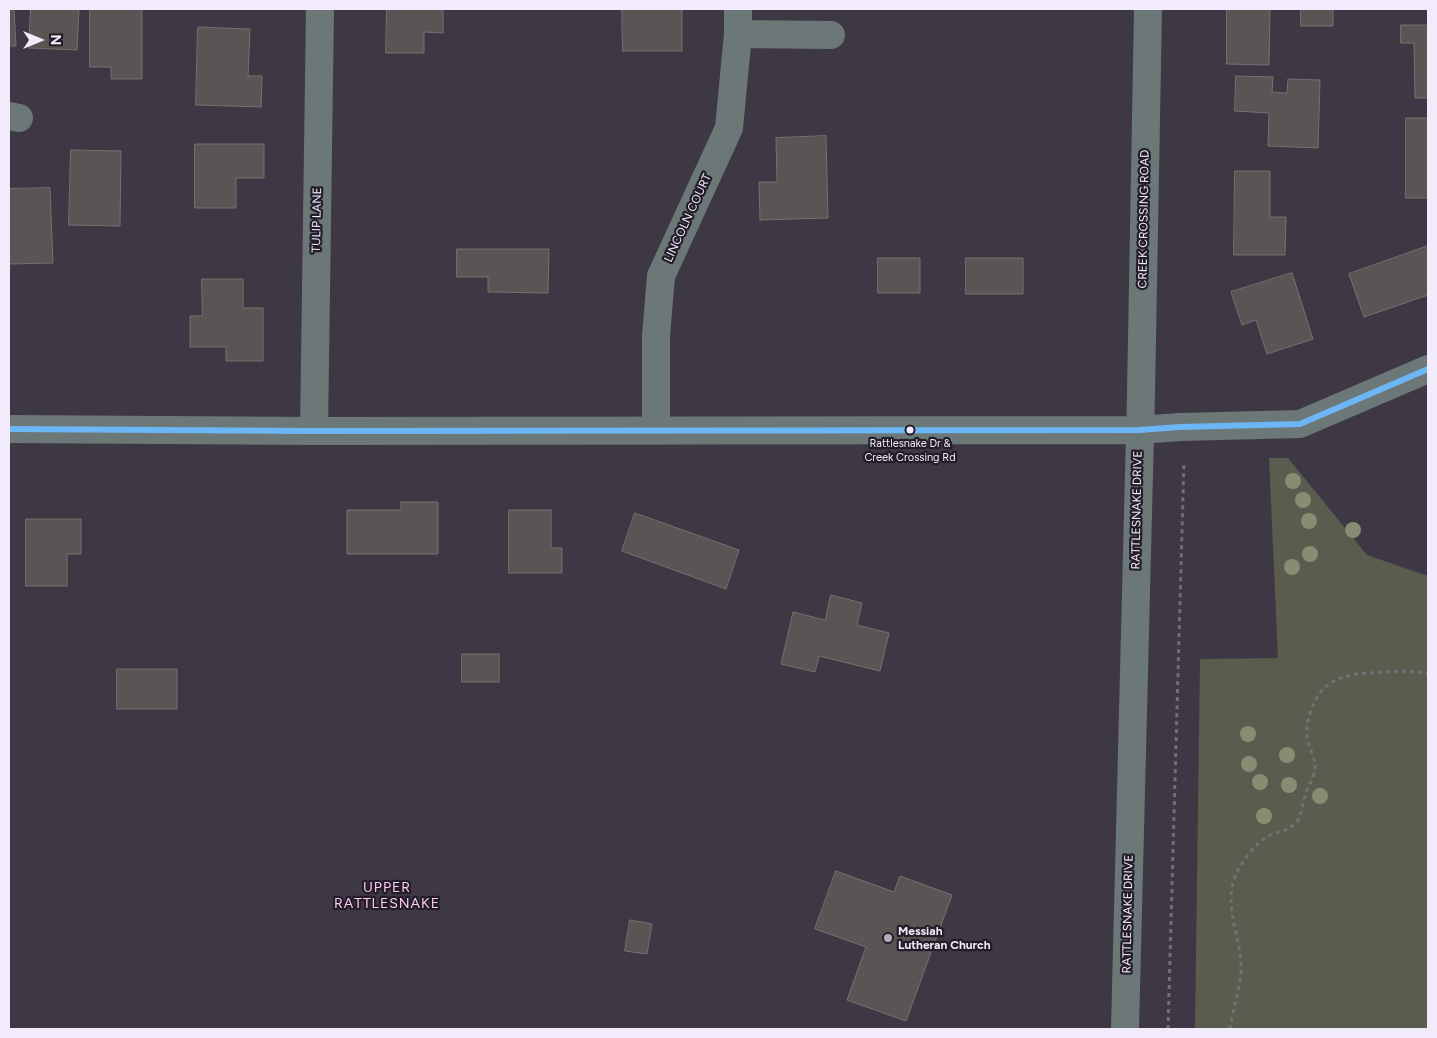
<!DOCTYPE html>
<html>
<head>
<meta charset="utf-8">
<style>
	body { margin:0 }
	#map { position:relative; width:1437px; height:1038px; overflow:hidden; background:#3e3844; font-family:Figtree,sans-serif }
	canvas { display:block }
	.frame { position:absolute; inset:0; border:10px solid #f2ebfb; pointer-events:none }
	.north { position:absolute; left:15px; top:15px; width:50px; height:50px; -webkit-text-stroke:4px #221d28; paint-order:stroke; rotate:90deg; font-size:14px; font-weight:700; line-height:20px; text-align:center; color:#f2ebfb }
	.north::after { content:''; display:block; margin:auto; width:18px; height:22px; background:#f2ebfb; clip-path:polygon(50% 0,100% 100%,50% 72%,0 100%) }
</style>
</head>
<body>
<div id="map">
<canvas width="1437" height="1038"></canvas>
<div class="frame"></div>
<div class="north">N</div>
</div>
<script>
const ctx = document.querySelector('canvas').getContext('2d');
ctx.lineJoin = 'round';
function paint(path, color) {
  ctx.fillStyle = color;
  ctx.fill(path, 'evenodd');
}
function strokePath(path, color, width, dash) {
  ctx.strokeStyle = color;
  ctx.lineWidth = width;
  ctx.lineCap = dash ? 'butt' : 'round';
  ctx.setLineDash(dash || []);
  ctx.stroke(path);
}
function drawText(font, color, halo, rows, align = 'center') {
  ctx.font = font + ' Figtree,sans-serif';
  ctx.lineWidth = 4.5;
  ctx.setLineDash([]);
  ctx.textBaseline = 'middle';
  ctx.strokeStyle = halo;
  ctx.fillStyle = color;
  for (const [text, x, y, turn = 0] of rows) {
    ctx.save();
    ctx.translate(x, y);
    ctx.rotate((+turn || 0) * Math.PI / 180);
    ctx.textAlign = isNaN(turn) ? turn : align;
    if (halo) ctx.strokeText(text, 0, 0);
    ctx.fillText(text, 0, 0);
    ctx.restore();
  }
}
const green = new Path2D(`
	M 1269,458 L 1288,458 L 1367,555 L 1428,576 L 1428,1029 L 1195,1029 L 1200,659 L 1278,658 Z`);
const building = new Path2D(`
	M 9,9 L 14,9 L 16,46 L 9,46 Z
	M 31,9 L 79,9 L 77,50 L 29,48 Z
	M 90,9 L 142,9 L 142,79 L 111,79 L 111,67 L 90,67 Z
	M 387,9 L 443,9 L 443,33 L 424,32 L 424,53 L 386,53 Z
	M 622,9 L 682,9 L 682,51 L 623,51 Z
	M 1227,9 L 1270,9 L 1269,65 L 1227,64 Z
	M 1301,9 L 1333,9 L 1333,26 L 1301,26 Z
	M 1401,25 L 1428,25 L 1428,98 L 1415,98 L 1414,43 L 1401,43 Z
	M 198,27 L 250,29 L 248,76 L 262,76 L 261,107 L 196,105 Z
	M 1236,76 L 1273,77 L 1272,92 L 1287,93 L 1288,79 L 1320,80 L 1318,148 L 1268,146 L 1269,113 L 1235,111 Z
	M 1406,118 L 1428,118 L 1428,198 L 1406,198 Z
	M 826,136 L 828,218 L 760,220 L 759,182 L 777,182 L 776,138 Z
	M 195,144 L 264,144 L 264,178 L 236,178 L 236,208 L 195,208 Z
	M 71,150 L 121,151 L 120,226 L 69,225 Z
	M 1235,171 L 1270,171 L 1270,217 L 1286,217 L 1285,255 L 1234,255 Z
	M 50,188 L 53,263 L 9,264 L 9,189 Z
	M 1428,246 L 1428,295 L 1364,317 L 1349,274 Z
	M 457,249 L 549,249 L 548,293 L 488,292 L 488,277 L 457,277 Z
	M 878,258 L 920,258 L 920,293 L 878,293 Z
	M 966,258 L 1023,258 L 1023,294 L 966,294 Z
	M 1292,273 L 1313,339 L 1267,354 L 1256,320 L 1242,325 L 1231,292 Z
	M 202,279 L 243,279 L 243,308 L 263,308 L 263,361 L 226,361 L 226,347 L 190,347 L 190,316 L 202,316 Z
	M 401,502 L 438,502 L 438,554 L 347,554 L 347,510 L 401,510 Z
	M 509,510 L 551,510 L 551,548 L 562,548 L 562,573 L 509,573 Z
	M 635,513 L 739,550 L 726,589 L 622,551 Z
	M 26,519 L 81,519 L 81,554 L 67,554 L 67,586 L 26,586 Z
	M 831,595 L 862,603 L 857,625 L 889,633 L 880,671 L 819,656 L 815,672 L 781,664 L 793,612 L 825,620 Z
	M 462,654 L 499,654 L 499,682 L 462,682 Z
	M 117,669 L 177,669 L 177,709 L 117,709 Z
	M 836,871 L 894,892 L 900,876 L 952,895 L 906,1021 L 847,1000 L 866,947 L 815,929 Z
	M 630,920 L 652,924 L 647,954 L 625,951 Z`);
const path = new Path2D(`
	M 1168,1029 L 1184,461
	M 1230,1029 C 1232,1011 1239,992 1241,973 C 1243,938 1220,904 1238,870 C 1245,858 1254,846 1265,838 C 1276,830 1293,832 1299,818 C 1302,811 1303,803 1305,796 C 1308,786 1314,778 1315,767 C 1315,757 1309,748 1307,738 C 1306,728 1308,717 1312,708 C 1322,681 1341,675 1368,673 C 1388,672 1409,669 1428,674`);
const minor = new Path2D(`
	M 738,34 L 831,35
	M 9,116 L 19,118
	M 9,429 L 314,431 L 1139,430 L 1180,427 L 1300,424 L 1428,369
	M 314,431 L 320,9
	M 656,431 L 656,336 L 661,276 L 729,128 L 738,34 L 738,9
	M 1125,1029 L 1141,394 L 1148,9`);
const bus1 = new Path2D(`
	M 9,429 L 314,431 L 1139,430 L 1180,427 L 1300,424 L 1428,369`);
const trees = [
	[1293,481],
	[1303,500],
	[1309,521],
	[1353,530],
	[1310,554],
	[1292,567],
	[1248,734],
	[1287,755],
	[1249,764],
	[1260,782],
	[1289,785],
	[1320,796],
	[1264,816]
];
const markers = [
	[910,430,4.5,"#f2ebfb"],
	[888,938,5,"#b3acbb"]
];
const busNames = [
	["Rattlesnake Dr &",910,444],
	["Creek Crossing Rd",910,458]
];
const streetNames = [
	["LINCOLN COURT",688,218,-65],
	["CREEK CROSSING ROAD",1144,219,-89],
	["TULIP LANE",317,220,-89],
	["RATTLESNAKE DRIVE",1137,510,-89],
	["RATTLESNAKE DRIVE",1128,914,-89]
];
const poiNames = [
	["Messiah",898,931],
	["Lutheran Church",898,945]
];
const neighbourhoodNames = [
	["UPPER",387,888],
	["RATTLESNAKE",387,904]
];
paint(green, '#5a5c4e');
paint(building, '#5a5455');
strokePath(building, '#76706f', 1);
strokePath(path, '#6d7275', 3, [4, 4]);
strokePath(minor, '#6c7878', 28);
strokePath(bus1, '#6db6f5', 6);
ctx.fillStyle = '#888c72';
for (const [x, y] of trees) {
  ctx.beginPath();
  ctx.arc(x, y, 8, 0, 2 * Math.PI);
  ctx.fill();
}
for (const [x, y, r, color] of markers) {
  const dot = new Path2D();
  dot.arc(x, y, r, 0, 2 * Math.PI);
  ctx.fillStyle = color;
  ctx.fill(dot);
  strokePath(dot, '#221d28', 2);
}
drawText('11px', '#f2ebfb', '#221d28', busNames);
drawText('12px', '#f2ebfb', '#221d28', streetNames);
drawText('bold 12px', '#f2ebfb', '#221d28', poiNames, 'left');
ctx.letterSpacing = '1px';
drawText('14px', '#ffc9f2', '#221d28', neighbourhoodNames);
ctx.letterSpacing = '0px';
</script>
</body>
</html>
